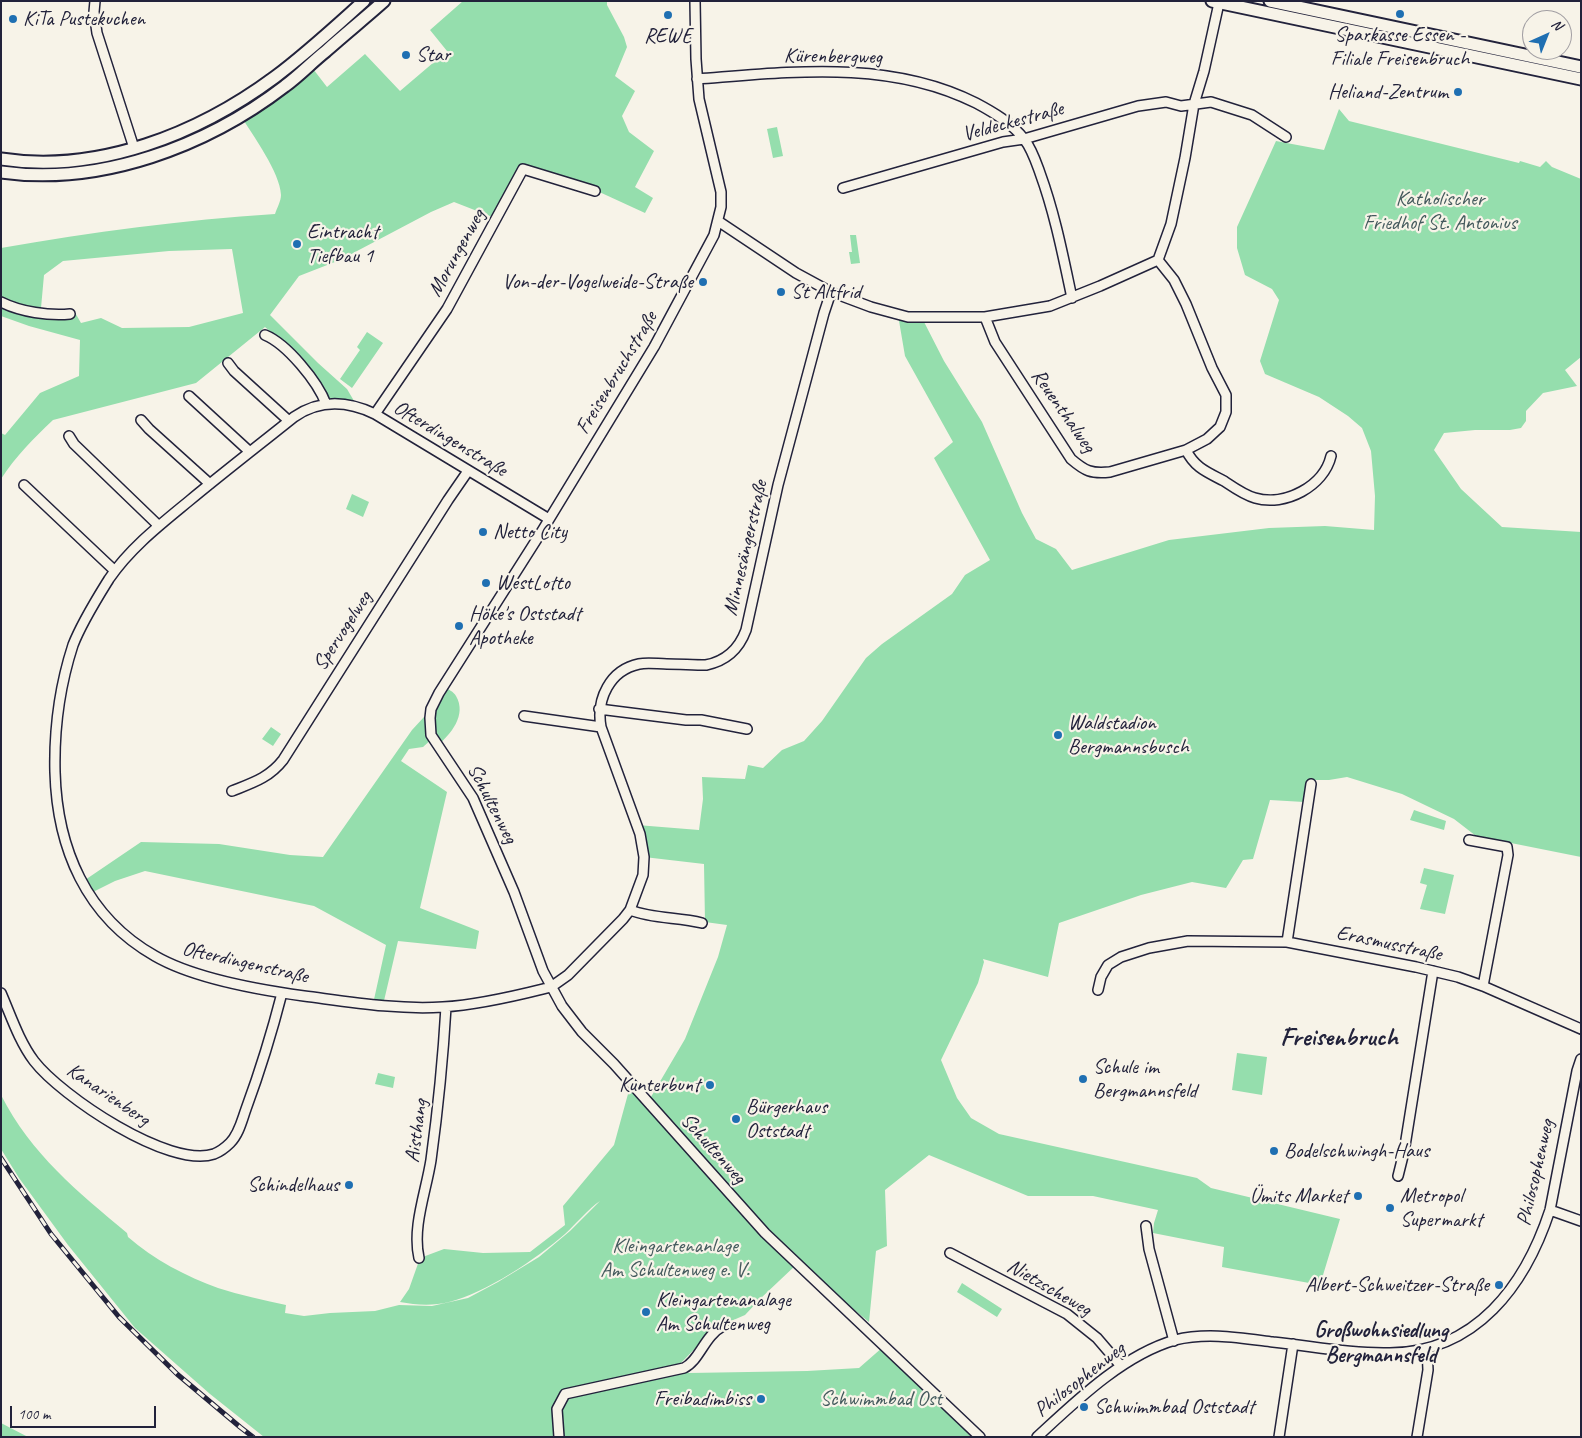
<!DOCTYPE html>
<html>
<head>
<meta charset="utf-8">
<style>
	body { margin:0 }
	#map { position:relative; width:1582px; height:1438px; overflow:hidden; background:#f7f3e8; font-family:Caveat,sans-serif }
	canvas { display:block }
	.frame { position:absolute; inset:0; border:2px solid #22223b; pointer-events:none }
	.north { position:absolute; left:1522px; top:10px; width:50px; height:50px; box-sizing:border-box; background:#f7f3e8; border:1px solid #a29fa3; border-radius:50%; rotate:44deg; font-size:14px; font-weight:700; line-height:20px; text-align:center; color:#22223b }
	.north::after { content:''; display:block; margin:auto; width:18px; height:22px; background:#1f6fb2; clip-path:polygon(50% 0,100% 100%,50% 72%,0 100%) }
	.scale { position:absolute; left:10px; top:1406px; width:146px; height:22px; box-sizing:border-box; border:2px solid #22223b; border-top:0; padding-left:6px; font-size:15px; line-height:18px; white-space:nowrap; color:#22223b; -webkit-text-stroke:4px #f7f3e8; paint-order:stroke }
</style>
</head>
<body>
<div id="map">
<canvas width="1582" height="1438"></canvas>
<div class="frame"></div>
<div class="north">N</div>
<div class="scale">100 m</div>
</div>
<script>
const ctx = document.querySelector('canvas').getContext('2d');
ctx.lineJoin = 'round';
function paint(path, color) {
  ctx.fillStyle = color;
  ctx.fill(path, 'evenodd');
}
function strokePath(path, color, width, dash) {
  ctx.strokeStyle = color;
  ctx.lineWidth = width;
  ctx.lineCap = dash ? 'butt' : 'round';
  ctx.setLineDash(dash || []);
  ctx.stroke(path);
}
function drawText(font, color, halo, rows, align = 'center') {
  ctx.font = font + ' Caveat,sans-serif';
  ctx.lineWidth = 4.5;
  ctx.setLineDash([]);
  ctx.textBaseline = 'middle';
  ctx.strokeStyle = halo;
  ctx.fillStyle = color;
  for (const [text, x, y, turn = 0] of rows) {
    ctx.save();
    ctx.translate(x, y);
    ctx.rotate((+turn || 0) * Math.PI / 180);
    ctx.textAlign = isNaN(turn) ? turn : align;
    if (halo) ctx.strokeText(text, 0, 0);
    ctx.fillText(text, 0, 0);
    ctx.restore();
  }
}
const green = new Path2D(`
	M 463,1 L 607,1 L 607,5 L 624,37 L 627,47 L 615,76 L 635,91 L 622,116 L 629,132 L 654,151 L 635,187 L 653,198 L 645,213 L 595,190 L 522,169 L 495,218 L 454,202 L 431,212 L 340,260 L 299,276 L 270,315 L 318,363 L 347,389 L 357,406 L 330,403 C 326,377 284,344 265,327 L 196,383 L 53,420 C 34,438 15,457 1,479 L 1,433 L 5,435 L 40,393 L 79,376 L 80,340 L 29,326 L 1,316 L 1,248 C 92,232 183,220 275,214 C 277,208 281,201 281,195 C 280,172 253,136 241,116 L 310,65 L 327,87 L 365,54 L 400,91 L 447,51 L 430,30 ZM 232,249 L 243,313 L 189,327 L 122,328 L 101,318 L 81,323 L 73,309 L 53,311 L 41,308 L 44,275 L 63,261 L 169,251 Z
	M 1339,109 L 1349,121 L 1519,163 L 1520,161 L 1540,167 L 1546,161 L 1552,167 L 1581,179 L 1581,357 L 1565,370 L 1577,386 L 1543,393 L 1526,411 L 1526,421 L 1521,428 L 1510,430 L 1475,430 L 1444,433 L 1434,450 L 1461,489 L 1502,527 L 1581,532 L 1581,857 L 1476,836 L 1454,819 L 1402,794 L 1347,777 L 1329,780 L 1311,780 L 1304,802 L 1270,800 L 1253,859 L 1243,860 L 1226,888 L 1192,882 L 1141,895 L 1059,923 L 1048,977 L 983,959 L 984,962 L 978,983 L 941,1060 L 957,1098 L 971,1118 L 999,1134 L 1197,1178 L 1211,1188 L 1340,1219 L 1320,1285 L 1222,1267 L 1224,1247 L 1153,1233 L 1154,1223 L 1158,1210 L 1093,1196 L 1028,1196 L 929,1155 L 885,1190 L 887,1246 L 876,1251 L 869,1322 L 797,1264 L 761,1298 L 745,1315 L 715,1328 L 677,1367 L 689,1373 L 807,1371 L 859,1368 L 883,1347 L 980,1437 L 264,1437 L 210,1394 L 135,1328 L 68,1245 L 19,1178 L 1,1149 L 1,1095 C 31,1154 78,1192 127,1233 L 128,1237 C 153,1259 187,1277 218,1288 C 240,1295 263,1300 286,1305 L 285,1313 L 304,1316 L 330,1313 L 375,1311 L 399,1305 L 432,1306 L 468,1298 L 498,1282 L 539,1257 L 570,1231 L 600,1201 C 589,1208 576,1224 565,1234 C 536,1259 486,1293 449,1302 C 433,1306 416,1305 400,1302 L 409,1289 L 420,1258 L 444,1249 L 483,1253 L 530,1252 L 565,1225 L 563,1206 L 614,1145 L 631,1083 L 648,1102 L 685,1039 L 718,957 L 727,925 L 705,922 L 704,864 L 644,857 L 637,825 L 699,830 L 703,799 L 702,777 L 745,779 L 748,765 L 763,768 L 782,750 L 804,741 L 822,721 L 866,658 L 882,644 L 952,594 L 965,575 L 990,560 L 934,458 L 953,442 L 905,356 L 898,315 L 922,318 L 944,361 L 982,422 L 1022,513 L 1036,539 L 1056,549 L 1072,570 L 1169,540 L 1269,528 L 1325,526 L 1374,530 L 1375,496 L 1371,451 L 1362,428 L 1348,416 L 1319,397 L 1265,374 L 1260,361 L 1279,300 L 1272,289 L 1245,275 L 1237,248 L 1237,227 L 1276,141 L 1324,150 Z
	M 777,127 L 783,156 L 773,158 L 767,129 Z
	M 850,235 L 856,235 L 860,263 L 851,264 L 849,252 L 852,252 Z
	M 367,332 L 383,343 L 352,388 L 340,379 L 360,350 L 357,347 Z
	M 352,494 L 369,502 L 363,517 L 346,509 Z
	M 443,686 C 448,689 454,692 456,696 C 467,715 451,734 437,746 L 433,738 L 423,747 L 409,749 L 401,761 L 447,792 L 420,908 L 479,931 L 476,949 L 398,941 L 383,1005 L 373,1004 L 386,945 L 314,906 L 145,871 L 115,881 L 89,894 L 82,882 L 141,842 L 219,844 L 290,855 L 323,857 L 412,730 L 424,717 L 430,716 Z
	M 271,727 L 281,734 L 273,746 L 262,739 Z
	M 1414,810 L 1446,821 L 1444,830 L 1410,820 Z
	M 1424,868 L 1454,875 L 1445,914 L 1420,909 L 1427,885 L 1420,883 Z
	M 1237,1053 L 1267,1057 L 1262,1095 L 1232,1090 Z
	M 378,1073 L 395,1077 L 393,1088 L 375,1084 Z
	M 962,1283 L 1002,1309 L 997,1317 L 957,1292 Z
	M 1,1423 L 28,1437 L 1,1437 Z`);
const street = new Path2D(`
	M 95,1 L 94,12 L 97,33 L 134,148
	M 695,1 L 696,59 L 699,99 L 721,192 L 721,207 L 714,235 L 654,347 L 542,531 L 439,693 L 431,709 L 430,718 L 431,735 L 473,798 L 514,892 L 543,971 L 562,1006 L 582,1032 L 614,1064 L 765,1233 L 980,1437
	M 697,79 C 790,72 889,59 976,103 C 993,112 1012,123 1024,139 C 1032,149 1036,162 1040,173 C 1055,214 1063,256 1072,298
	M 843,188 L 1003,142 L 1024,139 L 1138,106 L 1166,102 L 1181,106 L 1211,102 L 1252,115 L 1286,137
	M 718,221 L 796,273 L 831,292 L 871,307 L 908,317 L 985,317 L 1050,306 L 1100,286 L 1158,260 L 1171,224 L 1185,158 L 1194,104 L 1204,71 L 1219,3
	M 1,302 C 21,312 49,316 70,314
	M 985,317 L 995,342 L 1071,459 C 1085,471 1091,474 1110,472 L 1186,450 L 1207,439 L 1220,427 L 1226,412 L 1226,395 L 1212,368 L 1186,304 L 1174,280 L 1158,260
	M 265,335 C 287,344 318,382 326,404
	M 228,363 L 234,371 L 289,421
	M 189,396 L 250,452
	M 375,414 L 447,309 L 523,169 L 595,191
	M 141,420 L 149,429 L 210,484
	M 69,436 L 74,444 L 159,526
	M 1186,450 C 1195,468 1207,472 1224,481 C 1233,487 1244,495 1255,498 C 1285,507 1324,486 1331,456
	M 24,485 L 115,571
	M 549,519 L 375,414 C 348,401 320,399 294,417 C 259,445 224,472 189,501 C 161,524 130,548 109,579 C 96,600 82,622 73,645 C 60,685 54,730 55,772 C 57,848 86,917 155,956 C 193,978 260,990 304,996 C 350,1002 397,1010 443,1007 C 477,1005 511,997 543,989 L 551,987 L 568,975 L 623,919 L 630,910 L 643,875 L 644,857 L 640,834 L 601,727 C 596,699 610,670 639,664 C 648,662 658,664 667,664 C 680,664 693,665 706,665 C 726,661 739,649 746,630 L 778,485 L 824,313 L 831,292
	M 599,709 L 686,720 L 701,720 L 747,729
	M 524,716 L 601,727
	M 232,791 C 252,783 269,778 283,760 L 448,500 L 468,471
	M 1469,840 L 1507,847 L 1508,855 L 1483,986
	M 630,910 C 653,919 678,917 702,923
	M 1287,942 L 1311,784
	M 1098,990 L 1101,977 L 1108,965 L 1121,957 L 1149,948 L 1188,941 L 1287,942 L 1416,967 L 1458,977 L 1483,986 L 1581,1029
	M 1,993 C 11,1016 19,1041 34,1061 C 61,1096 169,1169 214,1154 C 219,1152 226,1147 230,1143 C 239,1134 242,1120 246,1109 C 260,1071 272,1032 282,993
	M 1398,1176 L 1404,1152 L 1433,971
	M 1550,1210 L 1581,1221
	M 1146,1226 L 1149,1249 L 1174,1341
	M 950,1253 L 1067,1314 L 1097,1338 L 1121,1366
	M 419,1258 C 412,1227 426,1192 431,1160 C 438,1109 443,1059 446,1007
	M 559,1437 L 557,1409 L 565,1394 L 684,1368 C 700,1360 704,1336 723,1326
	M 1037,1437 C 1076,1401 1123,1355 1175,1340 C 1207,1332 1241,1338 1273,1342 C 1312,1346 1351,1354 1390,1353 C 1476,1352 1525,1286 1550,1210 L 1577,1071 L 1581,1059
	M 1279,1437 L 1293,1344
	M 1417,1437 L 1428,1370 L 1427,1349`);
const secondary = new Path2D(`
	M 1212,1 L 1581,79
	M 1270,1 L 1581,67
	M 1,159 C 98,174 198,134 275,77 C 306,54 335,27 364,1
	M 1,172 C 101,186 207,146 285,86 C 300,75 312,62 326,51 C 345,34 365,18 384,1`);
const rail = new Path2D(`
	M 1,1158 L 51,1234 L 119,1317 L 177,1374 L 240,1427 L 253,1437`);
const markers = [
	[1400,14,5,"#1f6fb2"],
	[668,15,5,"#1f6fb2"],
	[13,19,5,"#1f6fb2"],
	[406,55,5,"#1f6fb2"],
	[1458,92,5,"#1f6fb2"],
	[297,244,5,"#1f6fb2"],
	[703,282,5,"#1f6fb2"],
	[781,292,5,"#1f6fb2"],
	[483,532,5,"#1f6fb2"],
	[486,583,5,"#1f6fb2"],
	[459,626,5,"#1f6fb2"],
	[1058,735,5,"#1f6fb2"],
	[1083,1079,5,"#1f6fb2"],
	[710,1085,5,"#1f6fb2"],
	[736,1119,5,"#1f6fb2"],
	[1274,1151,5,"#1f6fb2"],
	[349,1185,5,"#1f6fb2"],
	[1358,1196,5,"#1f6fb2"],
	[1390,1208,5,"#1f6fb2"],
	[1499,1285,5,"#1f6fb2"],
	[646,1312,5,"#1f6fb2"],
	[761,1399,5,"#1f6fb2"],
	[1084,1407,5,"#1f6fb2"]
];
const poiNames = [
	["KiTa Pustekuchen",23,19],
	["Sparkasse Essen -",1400,35,"center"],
	["Filiale Freisenbruch",1400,59,"center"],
	["REWE",668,36,"center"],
	["Star",416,55],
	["Heliand-Zentrum",1448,92,"right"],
	["Eintracht",307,232],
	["Tiefbau 1",307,256],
	["Von-der-Vogelweide-Straße",693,282,"right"],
	["St Altfrid",791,292],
	["Netto City",493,532],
	["WestLotto",496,583],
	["Höke's Oststadt",469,614],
	["Apotheke",469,638],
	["Waldstadion",1068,723],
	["Bergmannsbusch",1068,747],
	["Schule im",1093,1067],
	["Bergmannsfeld",1093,1091],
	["Kunterbunt",700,1085,"right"],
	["Bürgerhaus",746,1107],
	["Oststadt",746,1131],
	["Bodelschwingh-Haus",1284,1151],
	["Schindelhaus",339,1185,"right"],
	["Ümits Market",1348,1196,"right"],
	["Metropol",1400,1196],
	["Supermarkt",1400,1220],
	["Albert-Schweitzer-Straße",1489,1285,"right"],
	["Kleingartenanalage",656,1300],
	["Am Schultenweg",656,1324],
	["Freibadimbiss",751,1399,"right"],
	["Schwimmbad Oststadt",1094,1407]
];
const streetNames = [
	["Kürenbergweg",833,57,1],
	["Veldeckestraße",1013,122,-15],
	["Morungenweg",457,253,-61],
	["Freisenbruchstraße",617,373,-59],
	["Reuenthalweg",1063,411,55],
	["Ofterdingenstraße",450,439,31],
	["Minnesängerstraße",746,548,-77],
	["Spervogelweg",343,631,-57],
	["Schultenweg",492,804,63],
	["Erasmusstraße",1389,944,12],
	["Ofterdingenstraße",245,963,13],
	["Kanarienberg",108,1095,34],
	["Aisthang",417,1131,-82],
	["Schultenweg",713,1149,48],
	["Philosophenweg",1536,1173,-77],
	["Nietzscheweg",1049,1288,30],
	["Philosophenweg",1080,1380,-38]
];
const parkNames = [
	["Katholischer",1440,199],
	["Friedhof St. Antonius",1440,223],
	["Kleingartenanlage",675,1246],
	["Am Schultenweg e. V.",675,1270],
	["Schwimmbad Ost",881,1399]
];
const neighbourhoodNames = [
	["Großwohnsiedlung",1381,1331],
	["Bergmannsfeld",1381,1356]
];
const districtNames = [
	["Freisenbruch",1339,1038]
];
paint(green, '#95dead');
strokePath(street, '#22223b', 12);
strokePath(secondary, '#22223b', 15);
strokePath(street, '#f7f3e8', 9);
strokePath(secondary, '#f7f3e8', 11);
strokePath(rail, '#22223b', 5);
strokePath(rail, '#f7f3e8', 3, [9]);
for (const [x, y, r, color] of markers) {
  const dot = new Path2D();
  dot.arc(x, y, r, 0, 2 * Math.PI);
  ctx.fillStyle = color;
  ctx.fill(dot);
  strokePath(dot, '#f7f3e8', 2);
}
drawText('21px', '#22223b', '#f7f3e8', poiNames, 'left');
drawText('21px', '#22223b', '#f7f3e8', streetNames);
drawText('21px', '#445a5d', '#f7f3e8', parkNames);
drawText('bold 22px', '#22223b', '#f7f3e8', neighbourhoodNames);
drawText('bold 26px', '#22223b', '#f7f3e8', districtNames);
</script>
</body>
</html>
